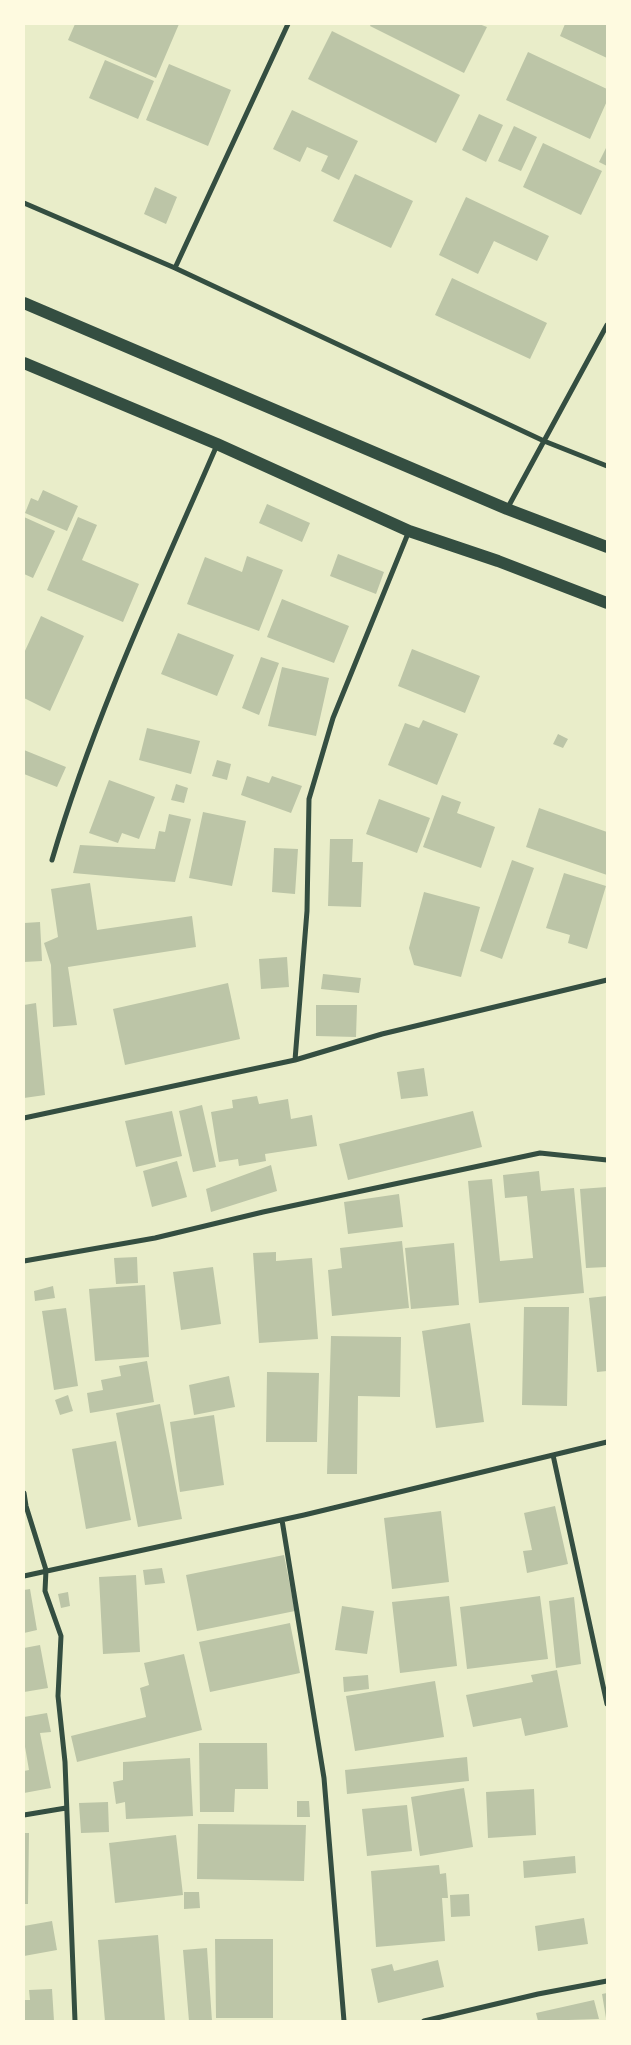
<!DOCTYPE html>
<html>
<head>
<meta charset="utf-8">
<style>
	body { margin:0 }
	#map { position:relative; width:631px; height:2045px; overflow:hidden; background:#e9edc9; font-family:Karla,sans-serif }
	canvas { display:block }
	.frame { position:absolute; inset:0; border:25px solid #fefae0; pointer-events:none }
</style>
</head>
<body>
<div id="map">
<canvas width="631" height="2045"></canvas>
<div class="frame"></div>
</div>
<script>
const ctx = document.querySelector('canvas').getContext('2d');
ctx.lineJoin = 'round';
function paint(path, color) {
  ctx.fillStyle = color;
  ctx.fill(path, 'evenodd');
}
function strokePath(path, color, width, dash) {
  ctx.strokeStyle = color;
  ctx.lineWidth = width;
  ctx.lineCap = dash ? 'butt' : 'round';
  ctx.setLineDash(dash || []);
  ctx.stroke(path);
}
const building = new Path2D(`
	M 75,24 L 179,24 L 156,78 L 68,40 Z
	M 371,24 L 479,24 L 487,27 L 464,73 L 370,26 Z
	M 565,24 L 607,24 L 607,58 L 560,36 Z
	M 332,31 L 460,95 L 436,143 L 308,79 Z
	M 528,52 L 607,89 L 607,101 L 590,139 L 506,100 Z
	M 105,60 L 154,81 L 138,119 L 89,98 Z
	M 169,64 L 231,90 L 208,146 L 146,120 Z
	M 292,110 L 358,141 L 339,180 L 321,171 L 328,156 L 307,147 L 300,162 L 273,149 Z
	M 479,114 L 503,125 L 486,162 L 462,150 Z
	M 514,126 L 537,137 L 521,171 L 498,161 Z
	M 543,143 L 602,171 L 581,215 L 523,187 Z
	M 607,146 L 607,166 L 599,162 Z
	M 355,174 L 413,201 L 391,248 L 333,221 Z
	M 155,187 L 177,197 L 166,224 L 144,214 Z
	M 466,197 L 549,236 L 537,261 L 494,241 L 478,274 L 439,255 Z
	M 452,278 L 547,323 L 530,359 L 435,315 Z
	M 43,490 L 78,506 L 67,531 L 25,513 L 31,498 L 38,501 Z
	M 267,504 L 310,523 L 302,542 L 259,523 Z
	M 24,517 L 55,531 L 33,578 L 24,574 Z
	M 78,517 L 97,525 L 82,560 L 139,584 L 123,622 L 47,590 Z
	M 338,554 L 384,572 L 376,594 L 330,576 Z
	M 247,556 L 283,570 L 259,631 L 187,604 L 205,557 L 242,572 Z
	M 282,599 L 349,626 L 334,663 L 267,637 Z
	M 41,616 L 84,636 L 50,711 L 24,698 L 24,653 Z
	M 178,633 L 234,655 L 217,696 L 161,674 Z
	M 412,649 L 480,676 L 465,713 L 398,686 Z
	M 261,657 L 279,663 L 259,715 L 242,708 Z
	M 282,667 L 329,678 L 316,736 L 268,726 Z
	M 423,720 L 458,734 L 437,785 L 388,765 L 405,723 L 419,728 Z
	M 147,728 L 200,741 L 191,774 L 139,760 Z
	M 558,734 L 568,739 L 563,748 L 553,744 Z
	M 24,750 L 66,767 L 57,787 L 24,774 Z
	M 217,760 L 231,764 L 227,780 L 212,776 Z
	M 247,776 L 269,783 L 272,776 L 302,786 L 291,813 L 241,795 Z
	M 109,780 L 155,797 L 139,839 L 122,833 L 118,843 L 89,833 Z
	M 176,784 L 188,788 L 184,803 L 171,800 Z
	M 442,795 L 461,802 L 457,813 L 495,827 L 481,868 L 423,847 Z
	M 379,799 L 430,818 L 417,853 L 366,834 Z
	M 539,808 L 607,832 L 607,875 L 526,847 Z
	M 203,812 L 246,821 L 232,886 L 189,878 Z
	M 169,814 L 191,819 L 175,882 L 73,873 L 80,845 L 155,849 L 159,831 L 165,832 Z
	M 330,839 L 353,839 L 352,862 L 363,862 L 361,907 L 328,906 Z
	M 274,848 L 298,849 L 295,894 L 272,892 Z
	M 512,860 L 534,868 L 502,959 L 480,951 Z
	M 564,873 L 606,886 L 587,949 L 568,943 L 570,935 L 546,928 Z
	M 90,883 L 97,930 L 192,916 L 196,947 L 68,967 L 77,1025 L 53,1027 L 51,965 L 44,943 L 58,937 L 51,889 Z
	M 424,892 L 480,907 L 461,977 L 414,965 L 409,948 Z
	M 40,922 L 42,961 L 24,962 L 24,923 Z
	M 287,957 L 289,987 L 261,989 L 259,959 Z
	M 323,974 L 361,978 L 359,993 L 321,989 Z
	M 228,983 L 240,1039 L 125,1065 L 113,1009 Z
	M 36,1003 L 45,1095 L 24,1098 L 24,1005 Z
	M 316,1005 L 357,1005 L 356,1037 L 316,1036 Z
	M 424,1068 L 428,1096 L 401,1099 L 397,1072 Z
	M 257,1096 L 259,1104 L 288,1099 L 291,1119 L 312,1115 L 317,1146 L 265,1154 L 266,1161 L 239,1166 L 238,1159 L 219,1162 L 211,1112 L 233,1108 L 232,1100 Z
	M 202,1105 L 216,1167 L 193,1172 L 179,1111 Z
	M 172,1111 L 182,1156 L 136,1167 L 125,1121 Z
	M 473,1111 L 482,1147 L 348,1180 L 339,1144 Z
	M 177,1161 L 187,1197 L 152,1207 L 143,1171 Z
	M 271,1165 L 277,1191 L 211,1212 L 206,1189 Z
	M 539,1171 L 541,1191 L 574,1188 L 584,1293 L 479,1303 L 468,1181 L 492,1179 L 500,1261 L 533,1258 L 527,1196 L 505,1198 L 503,1175 Z
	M 607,1187 L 607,1267 L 586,1268 L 580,1189 Z
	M 399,1194 L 403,1227 L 348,1234 L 344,1202 Z
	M 402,1241 L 409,1308 L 332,1316 L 328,1270 L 342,1268 L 340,1248 Z
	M 454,1243 L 459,1305 L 411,1309 L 405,1248 Z
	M 276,1252 L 276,1261 L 312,1258 L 318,1339 L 259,1343 L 253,1253 Z
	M 137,1257 L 138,1283 L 116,1284 L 114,1258 Z
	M 213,1267 L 221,1324 L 181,1330 L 173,1272 Z
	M 145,1285 L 149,1357 L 95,1361 L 89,1289 Z
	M 53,1286 L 55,1298 L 35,1301 L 34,1291 Z
	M 607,1296 L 607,1371 L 597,1372 L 589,1298 Z
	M 524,1307 L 569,1307 L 567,1406 L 522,1405 Z
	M 66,1308 L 78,1386 L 54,1390 L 42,1311 Z
	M 470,1323 L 484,1422 L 436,1428 L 422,1331 Z
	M 331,1336 L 401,1337 L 400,1397 L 358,1396 L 357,1474 L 327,1474 Z
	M 147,1361 L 154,1402 L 90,1413 L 87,1393 L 103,1390 L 101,1380 L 121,1376 L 119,1366 Z
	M 267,1372 L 319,1373 L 317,1442 L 266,1442 Z
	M 229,1376 L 235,1407 L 194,1415 L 189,1385 Z
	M 68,1395 L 73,1411 L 60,1415 L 55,1400 Z
	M 160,1404 L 182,1519 L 138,1527 L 116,1413 Z
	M 214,1415 L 224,1485 L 180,1492 L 170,1422 Z
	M 116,1441 L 131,1520 L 86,1529 L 72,1449 Z
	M 555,1506 L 568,1564 L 527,1573 L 523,1551 L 532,1550 L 524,1513 Z
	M 441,1511 L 449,1582 L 392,1589 L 384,1518 Z
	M 284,1555 L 295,1611 L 197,1631 L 186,1575 Z
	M 162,1568 L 165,1583 L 145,1585 L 143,1570 Z
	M 136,1575 L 140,1652 L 103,1654 L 99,1577 Z
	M 30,1589 L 37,1630 L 24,1633 L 24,1590 Z
	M 68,1592 L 70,1606 L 61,1608 L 58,1594 Z
	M 449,1596 L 457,1666 L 400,1673 L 392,1602 Z
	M 540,1596 L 548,1659 L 467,1669 L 460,1607 Z
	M 574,1597 L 581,1664 L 556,1668 L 549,1601 Z
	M 342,1606 L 374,1611 L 367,1654 L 335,1650 Z
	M 290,1623 L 300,1673 L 210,1692 L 199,1642 Z
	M 40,1645 L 48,1688 L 24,1692 L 24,1648 Z
	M 184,1654 L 202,1730 L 77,1762 L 71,1736 L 146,1717 L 140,1688 L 149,1685 L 144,1663 Z
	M 557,1670 L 568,1727 L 525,1736 L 521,1718 L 473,1727 L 466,1695 L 533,1682 L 531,1675 Z
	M 368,1675 L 369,1689 L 344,1692 L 343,1677 Z
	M 435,1681 L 444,1737 L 355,1751 L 346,1696 Z
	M 47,1713 L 51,1732 L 40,1733 L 51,1788 L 24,1793 L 24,1771 L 29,1770 L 24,1741 L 24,1717 Z
	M 199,1743 L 267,1743 L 268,1789 L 235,1789 L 234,1812 L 200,1812 Z
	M 467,1757 L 469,1781 L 347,1794 L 345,1770 Z
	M 190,1758 L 193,1816 L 126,1819 L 125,1802 L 116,1804 L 113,1782 L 123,1780 L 123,1762 Z
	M 464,1788 L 473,1847 L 420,1856 L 411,1797 Z
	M 534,1789 L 536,1835 L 488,1838 L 486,1792 Z
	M 297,1801 L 309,1801 L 310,1817 L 297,1817 Z
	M 108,1802 L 109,1832 L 81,1833 L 79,1803 Z
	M 407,1805 L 412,1851 L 367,1856 L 362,1809 Z
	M 198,1824 L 306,1825 L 304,1881 L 197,1879 Z
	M 24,1833 L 29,1833 L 28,1904 L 24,1904 Z
	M 176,1835 L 183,1895 L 115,1903 L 109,1843 Z
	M 575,1856 L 576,1873 L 524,1878 L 523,1861 Z
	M 439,1865 L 440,1874 L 446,1873 L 448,1898 L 442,1898 L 445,1941 L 376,1947 L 371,1871 Z
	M 184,1892 L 199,1892 L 200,1908 L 184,1909 Z
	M 469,1894 L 470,1916 L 451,1917 L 450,1895 Z
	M 584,1918 L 588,1944 L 538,1951 L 535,1926 Z
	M 52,1921 L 57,1950 L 24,1956 L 24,1926 Z
	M 158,1935 L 165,2021 L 105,2021 L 98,1940 Z
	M 215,1939 L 273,1939 L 273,2018 L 216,2018 Z
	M 207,1948 L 212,2021 L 189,2021 L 183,1950 Z
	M 438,1960 L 444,1987 L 378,2003 L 371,1969 L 392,1964 L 394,1971 Z
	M 52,1989 L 54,2021 L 24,2021 L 24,2000 L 30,2000 L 29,1990 Z
	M 607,1993 L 607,2018 L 606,2018 L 602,1994 Z
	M 594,2000 L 599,2019 L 538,2021 L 536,2013 Z`);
const minor = new Path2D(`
	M 24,203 L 175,268 L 544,441 L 607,466
	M 175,268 L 288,24
	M 507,509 L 607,325
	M 52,860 C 94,717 158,581 217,445
	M 295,1060 L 307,911 L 309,799 L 333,718 L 409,531
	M 24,1118 L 295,1060 L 382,1034 L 607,980
	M 24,1261 L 155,1238 L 263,1212 L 540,1153 L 607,1160
	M 553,1455 L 607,1704
	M 24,1493 L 26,1506 L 46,1570 L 45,1591 L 61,1636 L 58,1696 L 65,1762 L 75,2021
	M 282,1520 L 324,1778 L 344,2021
	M 24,1576 L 304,1515 L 607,1442
	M 24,1815 L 66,1808
	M 424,2021 L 538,1994 L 607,1981`);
const primary = new Path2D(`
	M 24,303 L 507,509 L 607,547
	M 24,363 L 217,444 L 409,531 L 498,561 L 607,603`);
paint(building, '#bcc5a7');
strokePath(minor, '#344e41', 5);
strokePath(primary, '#344e41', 12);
</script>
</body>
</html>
